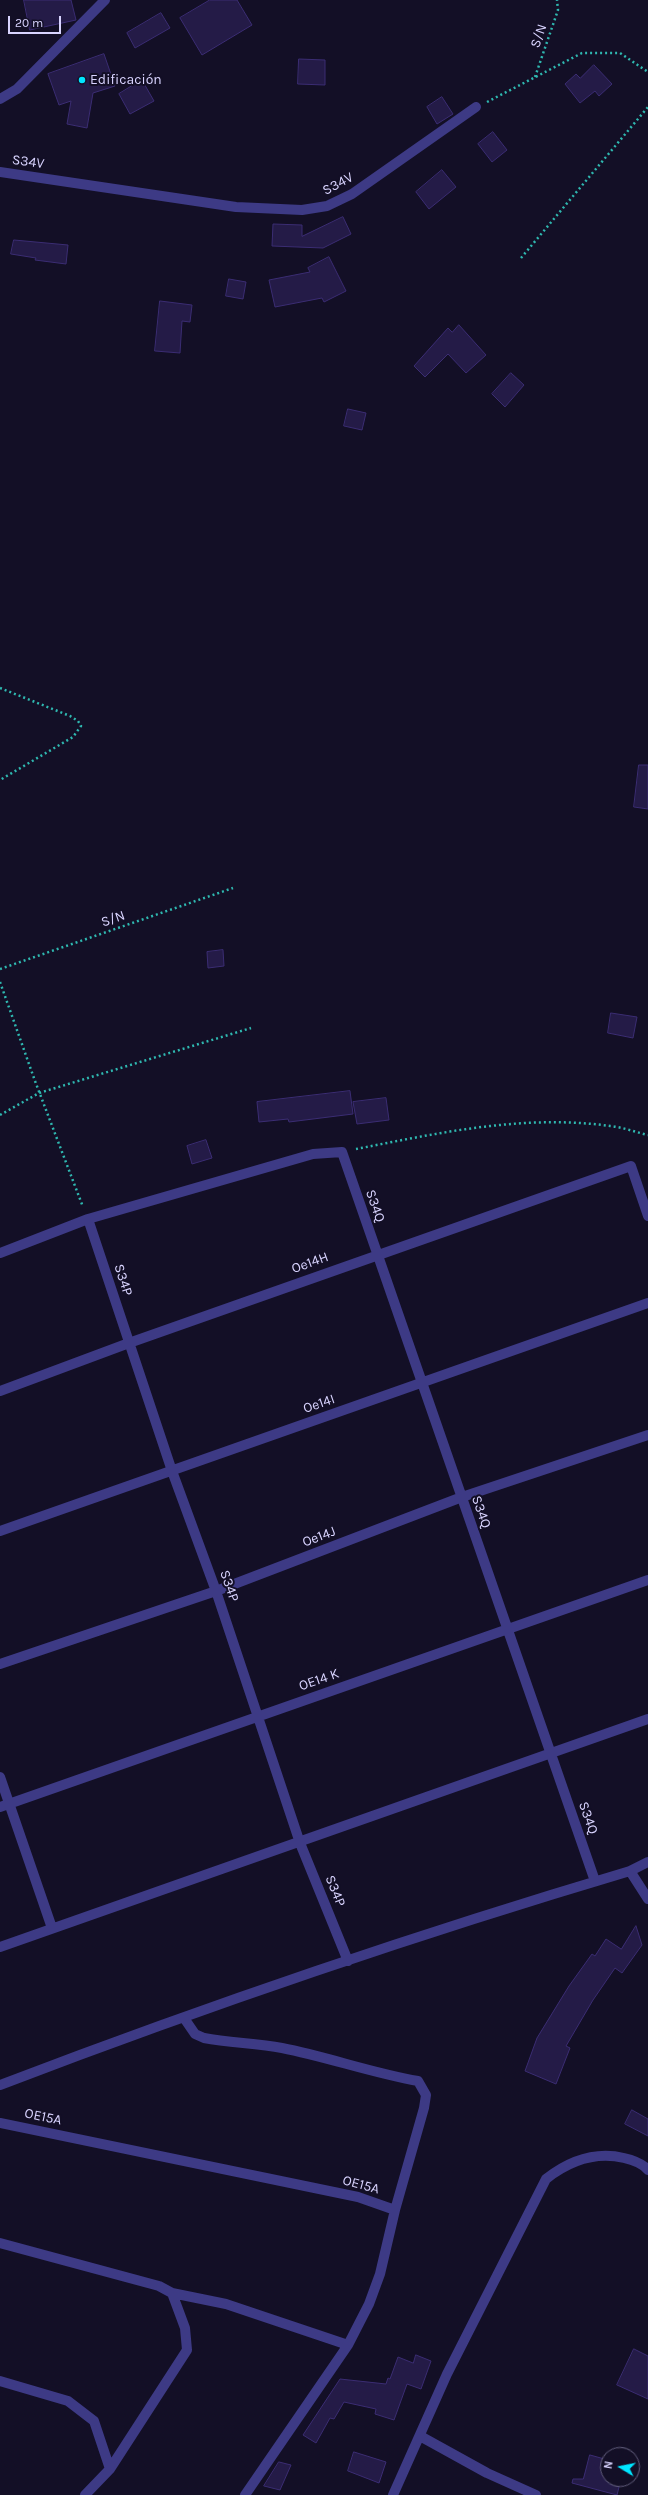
<!DOCTYPE html>
<html>
<head>
<meta charset="utf-8">
<style>
	body { margin:0 }
	#map { position:relative; width:648px; height:2495px; overflow:hidden; background:#130f26; font-family:Karla,sans-serif }
	canvas { display:block }
	.north { position:absolute; left:600px; top:2447px; width:40px; height:40px; box-sizing:border-box; background:#130f26; border:1px solid #625e7d; border-radius:50%; rotate:280deg; font-size:11px; font-weight:700; line-height:16px; text-align:center; color:#d9d4ff }
	.north::after { content:''; display:block; margin:auto; width:14px; height:18px; background:#00e5ff; clip-path:polygon(50% 0,100% 100%,50% 72%,0 100%) }
	.scale { position:absolute; left:8px; top:16px; width:53px; height:18px; box-sizing:border-box; border:2px solid #d9d4ff; border-top:0; padding-left:5px; font-size:12px; line-height:14px; white-space:nowrap; color:#d9d4ff; -webkit-text-stroke:3px #130f26; paint-order:stroke }
</style>
</head>
<body>
<div id="map">
<canvas width="648" height="2495"></canvas>
<div class="north">N</div>
<div class="scale">20 m</div>
</div>
<script>
const ctx = document.querySelector('canvas').getContext('2d');
ctx.lineJoin = 'round';
function paint(path, color) {
  ctx.fillStyle = color;
  ctx.fill(path, 'evenodd');
}
function strokePath(path, color, width, dash) {
  ctx.strokeStyle = color;
  ctx.lineWidth = width;
  ctx.lineCap = dash ? 'butt' : 'round';
  ctx.setLineDash(dash || []);
  ctx.stroke(path);
}
function drawText(font, color, halo, rows, align = 'center') {
  ctx.font = font + ' Karla,sans-serif';
  ctx.lineWidth = 4;
  ctx.setLineDash([]);
  ctx.textBaseline = 'middle';
  ctx.strokeStyle = halo;
  ctx.fillStyle = color;
  for (const [text, x, y, turn = 0] of rows) {
    ctx.save();
    ctx.translate(x, y);
    ctx.rotate((+turn || 0) * Math.PI / 180);
    ctx.textAlign = isNaN(turn) ? turn : align;
    if (halo) ctx.strokeText(text, 0, 0);
    ctx.fillText(text, 0, 0);
    ctx.restore();
  }
}
const building = new Path2D(`
	M 24,0 L 71,0 L 76,20 L 30,30 Z
	M 210,0 L 237,0 L 252,25 L 202,55 L 180,18 Z
	M 161,13 L 170,28 L 135,48 L 127,33 Z
	M 104,54 L 115,86 L 93,93 L 87,128 L 67,124 L 71,101 L 59,105 L 48,74 Z
	M 299,59 L 325,60 L 325,85 L 298,84 Z
	M 594,65 L 612,84 L 599,96 L 595,91 L 580,103 L 565,84 L 576,74 L 580,78 Z
	M 142,80 L 154,101 L 130,114 L 119,94 Z
	M 442,97 L 453,114 L 437,124 L 427,107 Z
	M 493,132 L 507,150 L 492,162 L 478,144 Z
	M 442,170 L 456,187 L 429,209 L 416,192 Z
	M 343,217 L 351,234 L 323,248 L 272,246 L 273,224 L 302,225 L 302,236 Z
	M 14,240 L 68,245 L 66,264 L 35,260 L 36,258 L 11,254 Z
	M 329,257 L 346,291 L 324,302 L 322,298 L 275,307 L 269,280 L 310,272 L 308,268 Z
	M 229,279 L 246,282 L 243,299 L 226,296 Z
	M 160,301 L 192,305 L 190,322 L 182,321 L 180,353 L 155,351 Z
	M 459,325 L 486,355 L 466,373 L 448,354 L 425,377 L 414,366 L 448,328 L 452,332 Z
	M 511,373 L 524,385 L 505,407 L 492,394 Z
	M 348,409 L 366,413 L 362,430 L 344,426 Z
	M 639,765 L 648,765 L 648,809 L 634,807 Z
	M 223,950 L 224,966 L 208,968 L 207,952 Z
	M 611,1013 L 637,1017 L 633,1038 L 608,1033 Z
	M 350,1091 L 353,1114 L 289,1122 L 288,1119 L 259,1122 L 257,1102 Z
	M 386,1098 L 389,1120 L 357,1124 L 353,1102 Z
	M 206,1140 L 212,1158 L 192,1164 L 187,1146 Z
	M 636,1926 L 642,1945 L 622,1973 L 615,1968 L 593,2000 L 566,2046 L 570,2048 L 556,2084 L 525,2071 L 537,2038 L 569,1986 L 592,1954 L 595,1956 L 606,1939 L 621,1949 Z
	M 632,2110 L 648,2119 L 648,2136 L 625,2124 Z
	M 634,2349 L 648,2356 L 648,2399 L 617,2385 Z
	M 416,2355 L 431,2361 L 421,2389 L 407,2384 L 394,2420 L 375,2414 L 376,2409 L 344,2402 L 334,2419 L 330,2418 L 316,2443 L 303,2435 L 340,2379 L 386,2384 L 388,2378 L 390,2379 L 398,2357 L 413,2363 Z
	M 354,2452 L 386,2462 L 379,2483 L 348,2471 Z
	M 590,2455 L 608,2460 L 608,2479 L 621,2479 L 617,2495 L 572,2483 L 573,2479 L 583,2479 Z
	M 279,2462 L 291,2465 L 280,2490 L 264,2486 Z`);
const path = new Path2D(`
	M 535,77 L 558,10 L 557,0
	M 487,102 L 582,53 L 620,53 L 648,72
	M 521,258 L 648,107
	M 0,688 L 70,716 L 78,721 L 81,726 L 73,737 L 0,780
	M 0,969 L 233,888
	M 0,982 L 35,1081 L 83,1207
	M 0,1115 L 39,1093 L 251,1028
	M 356,1149 C 439,1133 524,1114 610,1126 C 622,1127 635,1132 648,1135`);
const street = new Path2D(`
	M 0,99 L 17,89 L 105,0
	M 0,172 L 236,207 L 302,210 L 327,206 L 352,194 L 476,107
	M 88,1219 L 172,1471 L 216,1591 L 300,1843 L 348,1961
	M 0,1253 L 88,1219 L 313,1154 L 342,1152 L 595,1881
	M 0,1391 L 129,1343 L 631,1166 L 648,1216
	M 0,1531 L 648,1303
	M 0,1664 L 216,1591 L 462,1497 L 648,1435
	M 0,1777 L 52,1928
	M 0,1807 L 648,1580
	M 630,1871 L 648,1899
	M 0,1947 L 648,1719
	M 184,2018 L 195,2034 L 204,2038 C 230,2043 256,2043 282,2048 C 328,2057 372,2073 418,2081 L 426,2095 L 424,2108 L 395,2210
	M 0,2085 C 207,2006 418,1934 630,1871 L 648,1862
	M 0,2123 L 358,2197 L 395,2210 L 380,2274 L 369,2304 L 348,2345 L 245,2495
	M 0,2243 L 159,2286 L 172,2293 L 185,2328 L 187,2350 L 110,2469 L 85,2495
	M 172,2293 L 226,2304 L 348,2345
	M 0,2381 L 68,2401 L 94,2421 L 110,2469
	M 420,2436 L 487,2473 L 536,2495
	M 393,2495 L 447,2374 L 546,2179 C 569,2161 594,2151 624,2158 C 633,2160 642,2163 648,2170`);
const markers = [
	[82,80,4,"#00e5ff"]
];
const streetNames = [
	["S/N",539,36,-71],
	["S34V",28,162,8],
	["S34V",338,184,-28],
	["S/N",113,919,-19],
	["S34Q",375,1206,71],
	["Oe14H",310,1263,-20],
	["S34P",123,1280,72],
	["Oe14I",319,1404,-19],
	["S34Q",481,1512,71],
	["Oe14J",319,1537,-21],
	["S34P",229,1586,71],
	["OE14 K",319,1680,-19],
	["S34Q",588,1818,71],
	["S34P",335,1891,68],
	["OE15A",43,2117,12],
	["OE15A",361,2185,15]
];
const poiNames = [
	["Edificación",90,80]
];
paint(building, '#241b47');
strokePath(building, '#3b2d73', 1);
strokePath(path, '#2fb8b0', 2.5, [2, 3]);
strokePath(street, '#3d3a85', 10);
for (const [x, y, r, color] of markers) {
  const dot = new Path2D();
  dot.arc(x, y, r, 0, 2 * Math.PI);
  ctx.fillStyle = color;
  ctx.fill(dot);
  strokePath(dot, '#130f26', 1.5);
}
drawText('14px', '#d9d4ff', '#130f26', streetNames);
drawText('14px', '#d9d4ff', '#130f26', poiNames, 'left');
</script>
</body>
</html>
